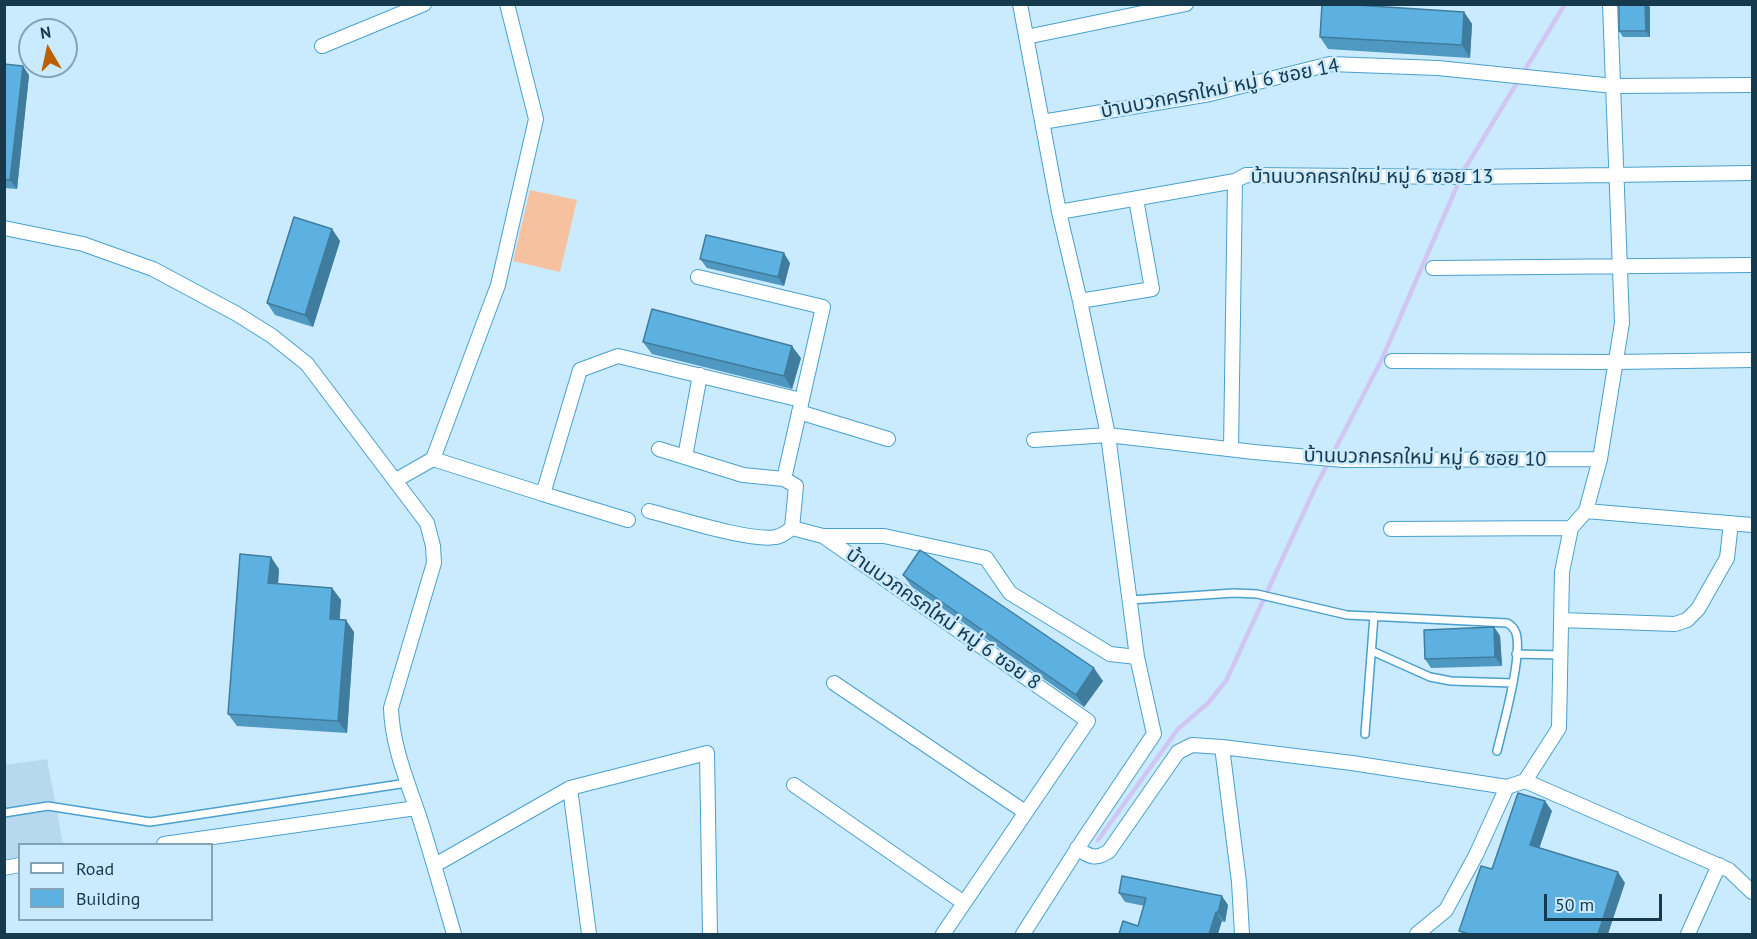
<!DOCTYPE html>
<html>
<head>
<meta charset="utf-8">
<style>
	body { margin:0 }
	#map { position:relative; width:1757px; height:939px; overflow:hidden; background:#caeafe; font-family:"PT Sans",sans-serif }
	canvas { display:block }
	.frame { position:absolute; inset:0; border:6px solid #163a4d; pointer-events:none }
	.legend { position:absolute; left:18px; top:843px; width:195px; height:78px; box-sizing:border-box; background:#caeafe; border:2px solid #82a4b7; margin:0; padding:8px 10px; list-style:none; font-size:18px; color:#163a4d }
	.legend li { display:flex; align-items:center; gap:12px; height:30px }
	.legend b { width:30px; border:2px solid #82a4b7 }
	.north { position:absolute; left:18px; top:18px; width:60px; height:60px; box-sizing:border-box; background:#caeafe; border:2px solid #82a4b7; border-radius:50%; rotate:351deg; font-size:16px; font-weight:700; line-height:24px; text-align:center; color:#163a4d }
	.north::after { content:''; display:block; margin:auto; width:21px; height:27px; background:#ba6001; clip-path:polygon(50% 0,100% 100%,50% 72%,0 100%) }
	.scale { position:absolute; left:1544px; top:894px; width:118px; height:27px; box-sizing:border-box; border:3px solid #163a4d; border-top:0; padding-left:8px; font-size:18px; line-height:21px; white-space:nowrap; color:#163a4d; -webkit-text-stroke:4px #caeafe; paint-order:stroke }
</style>
</head>
<body>
<div id="map">
<canvas width="1757" height="939"></canvas>
<div class="frame"></div>
<ul class="legend">
<li><b style="height:8px;background:#fff"></b>Road</li>
<li><b style="height:16px;background:#5cb1e0"></b>Building</li>
</ul>
<div class="north">N</div>
<div class="scale">50 m</div>
</div>
<script>
const ctx = document.querySelector('canvas').getContext('2d');
ctx.lineJoin = 'round';
function paint(path, color) {
  ctx.fillStyle = color;
  ctx.fill(path, 'evenodd');
}
function strokePath(path, color, width, dash) {
  ctx.strokeStyle = color;
  ctx.lineWidth = width;
  ctx.lineCap = dash ? 'butt' : 'round';
  ctx.setLineDash(dash || []);
  ctx.stroke(path);
}
function drawText(font, color, halo, rows, align = 'center') {
  ctx.font = font + ' "PT Sans","Noto Sans Thai",sans-serif';
  ctx.lineWidth = 5;
  ctx.setLineDash([]);
  ctx.textBaseline = 'middle';
  ctx.strokeStyle = halo;
  ctx.fillStyle = color;
  for (const [text, x, y, turn = 0] of rows) {
    ctx.save();
    ctx.translate(x, y);
    ctx.rotate((+turn || 0) * Math.PI / 180);
    ctx.textAlign = isNaN(turn) ? turn : align;
    if (halo) ctx.strokeText(text, 0, 0);
    ctx.fillText(text, 0, 0);
    ctx.restore();
  }
}
const built = new Path2D(`
	M 47,759 L 63,844 L 20,844 L 19,857 L 5,860 L 5,765 Z`);
const green = new Path2D(`
	M 530,190 L 577,200 L 560,272 L 513,261 Z`);
const stream = new Path2D(`
	M 1098,840 L 1178,729 L 1208,703 L 1226,681 L 1315,488 L 1382,359 L 1464,170 L 1565,4`);
const lane = new Path2D(`
	M 1130,600 L 1234,593 L 1257,594 L 1347,615 L 1507,623 C 1511,625 1514,628 1516,633 C 1523,655 1503,726 1497,751
	M 1372,651 L 1430,677 L 1451,681 L 1513,683
	M 1516,654 L 1560,655
	M 1365,734 L 1374,616
	M 4,813 L 48,806 L 150,822 L 407,783`);
const street = new Path2D(`
	M 1020,4 L 1059,212 L 1080,301 L 1108,435 L 1137,657 L 1154,734 L 1081,843 L 1023,934
	M 1026,37 L 1186,4
	M 322,46 L 424,4
	M 1042,122 L 1210,94 L 1330,64 L 1438,68 L 1614,86 L 1752,85
	M 1059,212 L 1235,181 L 1246,175 L 1468,177 L 1752,173
	M 4,228 L 83,244 L 153,269 L 237,314 L 272,336 L 307,364 L 427,523 L 433,546 L 434,563 L 391,708 C 392,746 408,783 420,819 C 432,857 443,896 454,934
	M 1433,268 L 1752,265
	M 1080,301 L 1152,289 L 1136,199
	M 1392,361 L 1615,362 L 1752,360
	M 799,412 L 888,439
	M 1034,440 L 1108,435 L 1254,452 L 1343,460 L 1600,459
	M 659,449 L 743,475 L 784,479
	M 1231,449 L 1235,181
	M 685,457 L 700,375
	M 433,459 L 498,285 L 536,119 L 507,4
	M 396,480 L 433,459 L 543,494 L 580,370 L 618,356 L 801,400
	M 543,494 L 628,520
	M 649,511 C 677,518 751,542 776,537 C 782,536 787,532 792,528 L 796,486 L 784,479 L 823,307 L 698,277
	M 1586,511 L 1752,525
	M 792,528 L 823,536 L 1088,721 L 943,934
	M 1391,529 L 1571,528
	M 823,536 L 884,536 L 986,558 L 1010,593 L 1110,654 L 1137,657
	M 1561,620 L 1675,624 L 1687,620 L 1698,609 L 1727,558 L 1731,523
	M 834,683 L 1025,812
	M 1222,747 L 1239,882 L 1242,934
	M 1525,781 L 1729,870 L 1752,892
	M 794,785 L 964,903
	M 570,788 L 589,934
	M 164,844 L 416,808
	M 1077,848 C 1089,857 1096,860 1109,851 L 1178,752 L 1192,745 L 1222,747 L 1352,763 L 1507,787 L 1525,781 L 1559,728 L 1562,572 L 1571,528 L 1586,511 L 1600,459 L 1622,323 L 1610,4
	M 435,865 L 570,788 L 707,753 L 710,934
	M 4,868 L 20,865
	M 1417,934 L 1446,910 L 1476,855 L 1507,787
	M 1688,934 L 1719,865`);
const wall = new Path2D(`
	M 1619,4 L 1648,4 L 1650,8 L 1650,37 L 1623,37 L 1619,31 Z
	M 1464,12 L 1472,24 L 1470,58 L 1328,49 L 1320,37 Z
	M 4,64 L 29,75 L 17,189 L 4,188 Z
	M 332,229 L 340,241 L 313,327 L 275,315 L 267,303 Z
	M 700,259 L 790,263 L 784,286 L 707,268 Z
	M 643,342 L 801,358 L 792,389 L 652,354 Z
	M 279,569 L 278,584 L 332,588 L 341,600 L 339,619 L 354,632 L 347,733 L 237,726 L 228,714 Z
	M 903,575 L 1103,681 L 1084,707 L 912,587 Z
	M 1494,627 L 1500,636 L 1502,666 L 1431,668 L 1425,659 Z
	M 1119,893 L 1228,905 L 1225,922 L 1125,902 Z`);
const shadedWall = new Path2D(`
	M 1645,4 L 1648,4 L 1650,8 L 1650,37 L 1646,31 Z
	M 1464,12 L 1472,24 L 1470,58 L 1462,45 Z
	M 23,66 L 29,75 L 17,189 L 10,180 Z
	M 332,229 L 340,241 L 313,327 L 305,315 Z
	M 784,253 L 790,263 L 784,286 L 778,277 Z
	M 792,346 L 801,358 L 792,389 L 784,376 Z
	M 271,557 L 279,569 L 277,596 L 268,583 Z
	M 332,588 L 341,600 L 339,631 L 330,619 Z
	M 346,620 L 354,632 L 347,733 L 338,721 Z
	M 1494,627 L 1500,636 L 1502,666 L 1495,657 Z
	M 1094,668 L 1103,681 L 1084,707 L 1076,695 Z
	M 1545,801 L 1552,811 L 1537,855 L 1530,845 Z
	M 1618,872 L 1625,883 L 1608,934 L 1598,934 Z
	M 1222,896 L 1228,905 L 1225,922 L 1218,913 Z
	M 1216,912 L 1222,921 L 1218,934 L 1209,934 Z`);
const building = new Path2D(`
	M 1322,4 L 1340,4 L 1464,12 L 1462,45 L 1320,37 Z
	M 1619,4 L 1645,4 L 1646,31 L 1619,31 Z
	M 4,64 L 23,66 L 10,180 L 4,179 Z
	M 294,217 L 332,229 L 305,315 L 267,303 Z
	M 706,235 L 784,253 L 778,277 L 700,259 Z
	M 652,309 L 792,346 L 784,376 L 643,342 Z
	M 920,550 L 1094,668 L 1076,695 L 903,575 Z
	M 240,554 L 271,557 L 268,583 L 332,588 L 330,619 L 346,620 L 338,721 L 228,714 Z
	M 1494,627 L 1495,657 L 1425,659 L 1424,630 Z
	M 1518,793 L 1545,801 L 1530,845 L 1618,872 L 1598,934 L 1469,934 L 1459,931 L 1481,866 L 1492,869 Z
	M 1122,876 L 1222,896 L 1218,913 L 1216,912 L 1209,934 L 1119,934 L 1123,921 L 1138,926 L 1146,898 L 1119,893 Z`);
const streetNames = [
	["บ้านบวกครกใหม่ หมู่ 6 ซอย 14",1220,89,-11],
	["บ้านบวกครกใหม่ หมู่ 6 ซอย 13",1372,177],
	["บ้านบวกครกใหม่ หมู่ 6 ซอย 10",1425,458,1],
	["บ้านบวกครกใหม่ หมู่ 6 ซอย 8",943,619,35]
];
paint(built, '#b7d9ef');
paint(green, '#f6c19e');
strokePath(stream, '#d0c6f3', 4.5);
strokePath(lane, '#4aa0ce', 10);
strokePath(street, '#4aa0ce', 16);
strokePath(lane, '#fff', 7);
strokePath(street, '#fff', 14);
paint(wall, '#4f98c1');
paint(shadedWall, '#407c9d');
paint(building, '#5cb1e0');
strokePath(building, '#407c9d', 1.5);
drawText('20px', '#163a4d', '#caeafe', streetNames);
</script>
</body>
</html>
